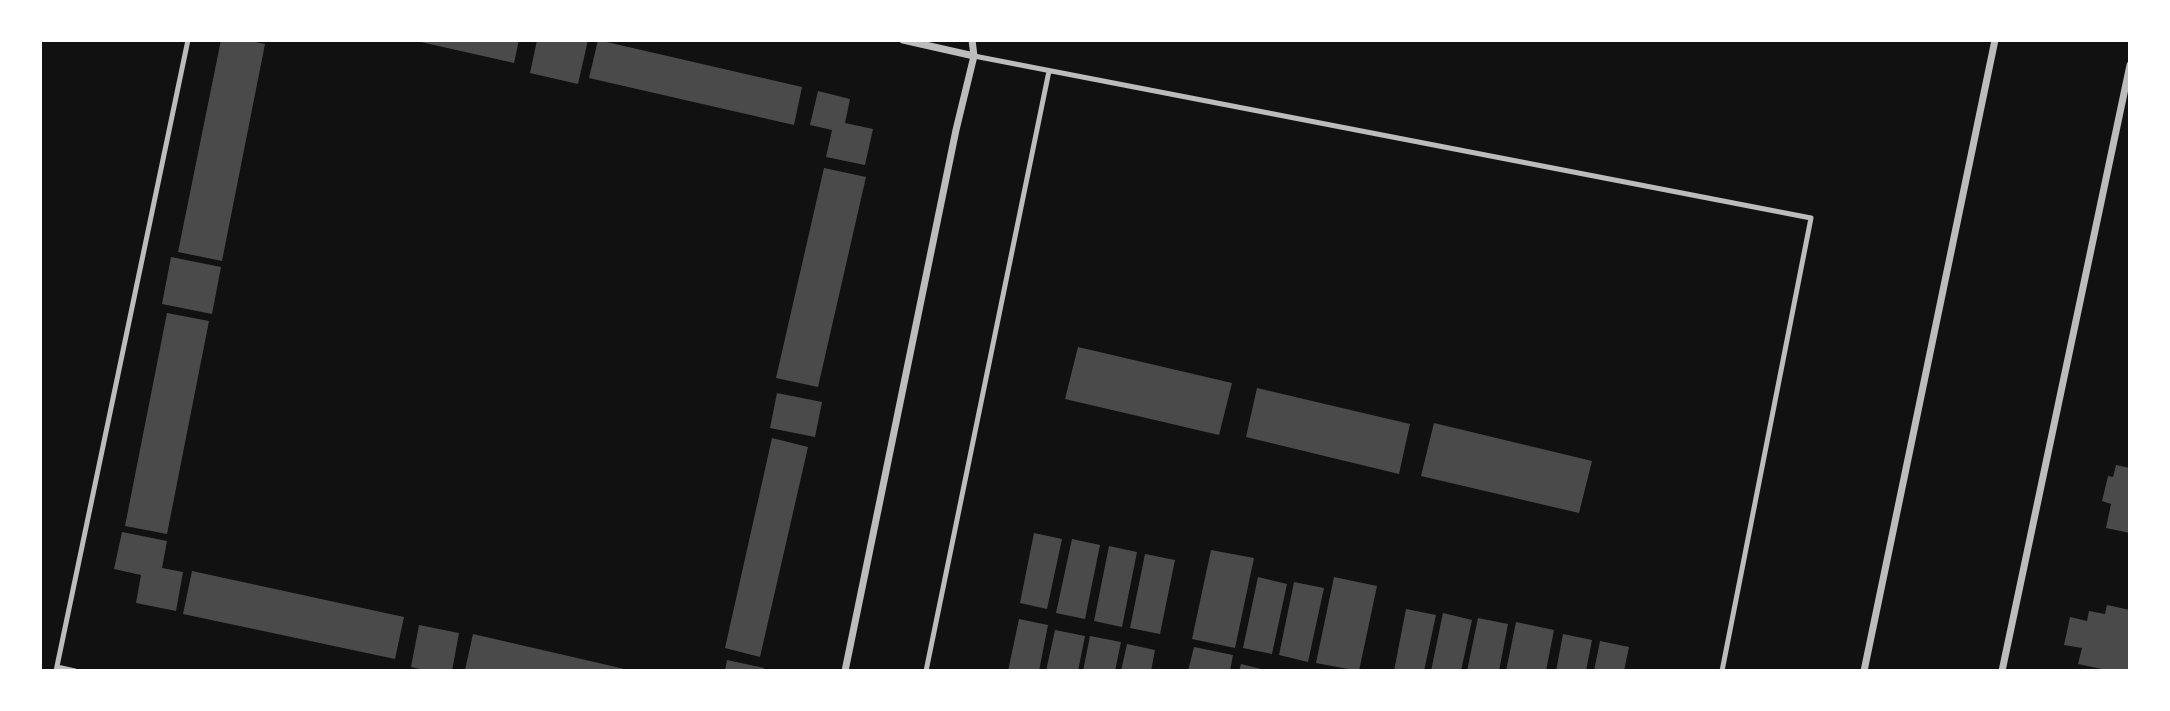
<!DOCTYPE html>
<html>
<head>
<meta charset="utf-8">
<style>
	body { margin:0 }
	#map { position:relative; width:2170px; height:711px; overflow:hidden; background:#111; font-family:Signika,sans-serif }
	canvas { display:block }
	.frame { position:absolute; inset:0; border:42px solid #fff; pointer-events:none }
</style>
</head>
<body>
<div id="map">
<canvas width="2170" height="711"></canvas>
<div class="frame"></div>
</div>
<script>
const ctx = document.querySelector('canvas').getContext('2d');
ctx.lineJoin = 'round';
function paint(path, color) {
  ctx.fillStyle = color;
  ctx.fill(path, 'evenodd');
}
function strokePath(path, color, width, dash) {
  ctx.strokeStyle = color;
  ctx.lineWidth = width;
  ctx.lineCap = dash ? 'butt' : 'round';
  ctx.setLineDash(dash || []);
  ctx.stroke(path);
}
const building = new Path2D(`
	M 221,40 L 245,40 L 265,44 L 222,261 L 178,252 Z
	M 412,40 L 519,40 L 514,63 Z
	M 537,40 L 588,40 L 578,84 L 530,73 Z
	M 598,40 L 802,87 L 794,125 L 589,78 Z
	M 818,91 L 850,99 L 845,123 L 873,129 L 865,165 L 826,157 L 832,130 L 810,125 Z
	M 824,168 L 866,177 L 818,387 L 776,378 Z
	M 171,257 L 221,267 L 212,314 L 162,304 Z
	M 167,313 L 209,321 L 167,534 L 125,526 Z
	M 1078,347 L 1232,383 L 1219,435 L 1065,399 Z
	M 1257,388 L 1410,424 L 1399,474 L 1246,437 Z
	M 777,393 L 822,402 L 815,437 L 770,428 Z
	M 1434,423 L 1592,461 L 1579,513 L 1421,476 Z
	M 772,438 L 808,447 L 760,657 L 725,648 Z
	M 2116,465 L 2130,468 L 2130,533 L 2106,528 L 2111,504 L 2102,501 L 2108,476 L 2113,477 Z
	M 122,532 L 167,541 L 162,568 L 183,572 L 176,611 L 136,603 L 141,575 L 114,569 Z
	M 1034,533 L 1062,539 L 1047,609 L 1020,603 Z
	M 1072,539 L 1100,545 L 1085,619 L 1056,613 Z
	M 1109,546 L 1137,552 L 1122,627 L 1094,621 Z
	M 1211,550 L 1254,558 L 1235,648 L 1192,639 Z
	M 1145,554 L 1175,560 L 1160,634 L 1130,628 Z
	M 192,571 L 404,617 L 395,659 L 183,614 Z
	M 1258,577 L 1287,584 L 1272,654 L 1243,648 Z
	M 1334,577 L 1377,586 L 1359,671 L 1316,663 Z
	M 1294,582 L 1324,588 L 1308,662 L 1279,655 Z
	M 2107,605 L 2130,610 L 2130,671 L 2111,671 L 2078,664 L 2082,648 L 2064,645 L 2070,617 L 2087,621 L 2089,611 L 2105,614 Z
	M 1406,609 L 1436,615 L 1424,671 L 1394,671 Z
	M 1443,613 L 1472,620 L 1461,671 L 1431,671 Z
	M 1478,618 L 1508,624 L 1499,671 L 1467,671 Z
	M 1019,619 L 1048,625 L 1039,671 L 1008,671 Z
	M 1516,622 L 1554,630 L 1546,671 L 1506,671 Z
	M 419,625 L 459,633 L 452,671 L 429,671 L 411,667 Z
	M 1055,630 L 1085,636 L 1078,671 L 1046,671 Z
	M 473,634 L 629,670 L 629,671 L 465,670 Z
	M 1563,634 L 1592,640 L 1586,671 L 1556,671 Z
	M 1090,636 L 1121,642 L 1115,671 L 1083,671 Z
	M 1600,641 L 1629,647 L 1624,671 L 1594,671 Z
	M 1127,644 L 1155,650 L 1151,671 L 1121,671 Z
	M 1194,647 L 1233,655 L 1230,671 L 1188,671 Z
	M 727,660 L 764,668 L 763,671 L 725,671 Z
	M 1241,664 L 1265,670 L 1265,671 L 1239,671 Z`);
const service = new Path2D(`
	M 974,56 L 1811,218 L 1722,671
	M 57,667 L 75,671
	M 56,671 L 188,40
	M 926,671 L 1049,71`);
const minor = new Path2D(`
	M 972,40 L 974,56
	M 845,671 L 956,130 L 974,56 L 903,40
	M 1864,671 L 1995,40
	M 2002,671 L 2130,65`);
paint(building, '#4a4a4a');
strokePath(service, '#bcbcbc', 5);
strokePath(minor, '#bcbcbc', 7);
</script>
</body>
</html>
